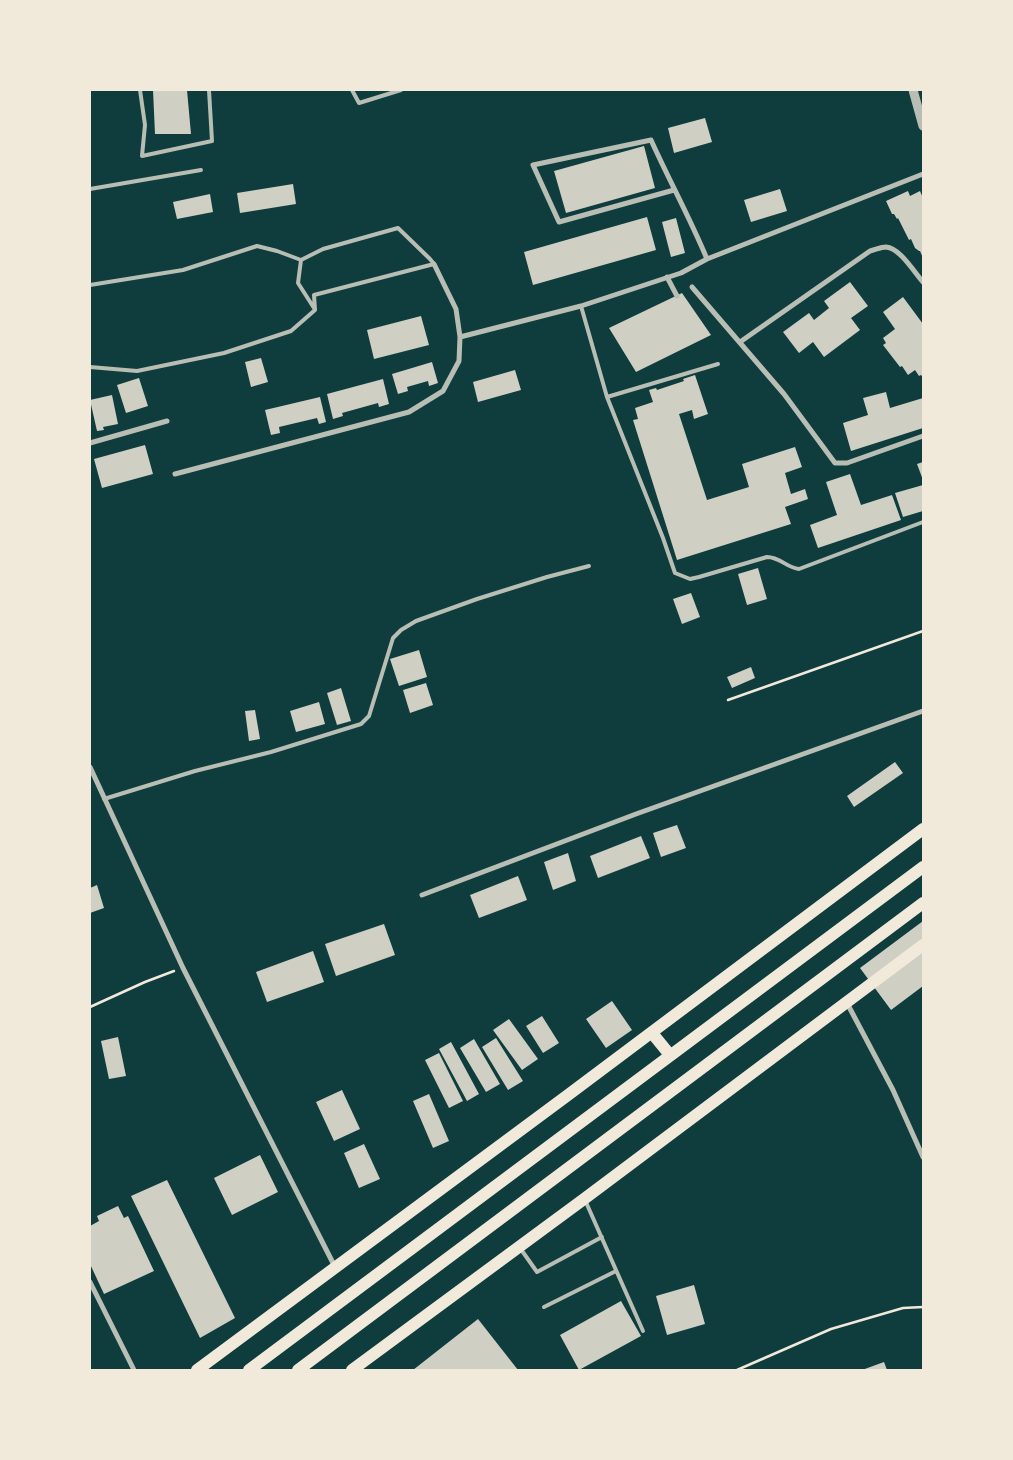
<!DOCTYPE html>
<html>
<head>
<meta charset="utf-8">
<style>
	body { margin:0 }
	#map { position:relative; width:1013px; height:1460px; overflow:hidden; background:#0f3d3e; font-family:"Fira Sans Condensed",sans-serif }
	canvas { display:block }
	.frame { position:absolute; inset:0; border:91px solid #f1e9da; pointer-events:none }
</style>
</head>
<body>
<div id="map">
<canvas width="1013" height="1460"></canvas>
<div class="frame"></div>
</div>
<script>
const ctx = document.querySelector('canvas').getContext('2d');
ctx.lineJoin = 'round';
function paint(path, color) {
  ctx.fillStyle = color;
  ctx.fill(path, 'evenodd');
}
function strokePath(path, color, width, dash) {
  ctx.strokeStyle = color;
  ctx.lineWidth = width;
  ctx.lineCap = dash ? 'butt' : 'round';
  ctx.setLineDash(dash || []);
  ctx.stroke(path);
}
const building = new Path2D(`
	M 153,90 L 187,90 L 191,134 L 155,134 Z
	M 705,118 L 712,142 L 674,153 L 668,128 Z
	M 644,146 L 655,188 L 566,213 L 554,171 Z
	M 293,184 L 296,204 L 240,213 L 237,193 Z
	M 780,189 L 787,211 L 751,222 L 744,200 Z
	M 908,191 L 910,196 L 920,191 L 923,198 L 923,258 L 920,251 L 919,251 L 915,248 L 911,239 L 909,240 L 898,218 L 897,219 L 894,214 L 892,214 L 886,201 Z
	M 210,194 L 213,212 L 177,219 L 173,202 Z
	M 647,217 L 656,250 L 533,285 L 524,252 Z
	M 676,218 L 685,253 L 671,257 L 662,222 Z
	M 850,282 L 868,306 L 851,318 L 860,330 L 824,357 L 813,342 L 799,353 L 783,332 L 809,313 L 814,320 L 829,308 L 824,301 Z
	M 682,293 L 711,335 L 636,372 L 609,328 Z
	M 903,297 L 923,324 L 923,377 L 921,375 L 919,376 L 915,370 L 908,375 L 902,366 L 900,367 L 883,345 L 886,343 L 883,338 L 895,329 L 883,312 Z
	M 421,316 L 429,345 L 374,359 L 367,330 Z
	M 261,358 L 268,382 L 251,387 L 245,362 Z
	M 432,362 L 438,383 L 429,386 L 428,381 L 407,387 L 408,391 L 398,394 L 392,374 Z
	M 515,370 L 521,390 L 478,402 L 473,382 Z
	M 695,375 L 708,414 L 694,419 L 692,410 L 679,414 L 707,500 L 749,487 L 742,464 L 795,447 L 802,467 L 785,473 L 791,494 L 805,489 L 808,499 L 785,507 L 791,524 L 677,560 L 633,420 L 638,419 L 635,408 L 653,402 L 649,390 L 656,388 L 657,390 L 684,381 L 683,379 Z
	M 139,378 L 148,406 L 126,413 L 117,385 Z
	M 383,379 L 389,404 L 379,407 L 378,403 L 342,413 L 343,416 L 333,419 L 327,394 Z
	M 886,392 L 890,408 L 923,398 L 923,428 L 851,451 L 843,423 L 868,415 L 863,398 Z
	M 112,395 L 118,424 L 103,427 L 104,430 L 97,431 L 90,400 Z
	M 320,397 L 326,422 L 319,424 L 317,418 L 279,427 L 280,433 L 271,435 L 265,410 Z
	M 145,445 L 153,474 L 102,488 L 94,459 Z
	M 923,462 L 923,480 L 917,464 Z
	M 850,474 L 861,505 L 892,495 L 901,520 L 818,548 L 810,525 L 837,515 L 826,482 Z
	M 923,485 L 923,511 L 903,517 L 895,493 Z
	M 758,568 L 767,599 L 747,605 L 738,574 Z
	M 691,593 L 700,617 L 682,624 L 673,599 Z
	M 419,650 L 427,677 L 399,686 L 390,659 Z
	M 751,667 L 755,678 L 732,688 L 727,677 Z
	M 426,683 L 433,705 L 410,713 L 403,690 Z
	M 341,688 L 351,721 L 337,725 L 327,693 Z
	M 319,702 L 325,724 L 296,732 L 290,711 Z
	M 255,710 L 260,739 L 249,741 L 245,711 Z
	M 895,762 L 903,773 L 854,807 L 847,796 Z
	M 677,825 L 686,848 L 661,857 L 653,833 Z
	M 641,836 L 650,858 L 598,878 L 590,856 Z
	M 568,853 L 576,881 L 553,890 L 544,862 Z
	M 518,876 L 527,900 L 479,918 L 470,895 Z
	M 97,885 L 104,908 L 90,913 L 90,888 Z
	M 923,921 L 923,986 L 891,1010 L 860,968 Z
	M 384,924 L 395,955 L 336,976 L 325,944 Z
	M 313,951 L 324,982 L 267,1002 L 256,972 Z
	M 612,1001 L 632,1030 L 606,1048 L 586,1019 Z
	M 542,1016 L 559,1043 L 543,1053 L 526,1026 Z
	M 509,1019 L 538,1059 L 522,1070 L 493,1030 Z
	M 118,1037 L 126,1076 L 109,1079 L 101,1041 Z
	M 496,1038 L 523,1081 L 508,1090 L 482,1047 Z
	M 474,1039 L 500,1084 L 486,1092 L 460,1048 Z
	M 451,1042 L 479,1094 L 467,1101 L 439,1049 Z
	M 439,1053 L 463,1101 L 449,1108 L 425,1060 Z
	M 342,1090 L 360,1129 L 334,1141 L 316,1102 Z
	M 429,1094 L 449,1141 L 433,1148 L 413,1101 Z
	M 364,1144 L 380,1179 L 359,1188 L 344,1153 Z
	M 260,1155 L 278,1192 L 232,1215 L 214,1178 Z
	M 167,1180 L 235,1318 L 200,1338 L 131,1196 Z
	M 118,1206 L 124,1218 L 128,1216 L 154,1271 L 104,1294 L 90,1264 L 90,1226 L 99,1221 L 97,1216 Z
	M 694,1285 L 705,1324 L 667,1335 L 656,1296 Z
	M 621,1301 L 641,1336 L 579,1370 L 560,1335 Z
	M 478,1319 L 518,1370 L 413,1370 Z
	M 884,1362 L 887,1370 L 862,1370 Z`);
const path = new Path2D(`
	M 728,700 L 923,631
	M 90,1007 L 145,982 L 174,971
	M 737,1370 L 831,1329 L 903,1308 L 923,1307`);
const service = new Path2D(`
	M 140,90 L 145,125 L 142,156 L 212,141 L 209,90
	M 352,90 L 359,103 L 401,90
	M 90,189 L 201,170
	M 301,260 L 298,283 L 314,308
	M 90,285 L 183,270 L 257,246 L 277,251 L 301,260 L 323,249 L 398,228 L 430,259 L 434,264 L 314,295 L 315,310 L 291,331 L 224,353 L 137,371 L 90,367
	M 581,306 L 607,397 L 663,538 L 675,573 L 690,579 L 699,577 L 767,557 C 780,557 787,568 799,569 L 923,522
	M 607,397 L 718,364
	M 104,799 L 195,771 L 271,752 L 361,724 L 369,716 L 393,638 L 401,630 L 416,621 L 477,599 L 547,577 L 589,566
	M 585,1200 L 643,1331
	M 520,1248 L 537,1272 L 602,1237
	M 544,1307 L 616,1271`);
const minor = new Path2D(`
	M 674,190 L 559,222 L 533,165 L 651,140 C 669,180 690,218 707,259
	M 667,277 L 677,296
	M 692,287 L 784,394 L 835,463 L 847,463 L 923,436
	M 460,337 L 581,306 L 681,273 L 707,259 L 923,174
	M 740,342 L 870,251 C 875,250 881,247 886,247 C 900,248 914,272 923,282
	M 90,443 L 167,421
	M 175,474 L 409,412 L 443,391 L 459,361 L 460,337 L 456,309 L 434,264
	M 90,767 L 183,968 L 335,1267
	M 422,895 L 636,814 L 923,711
	M 847,1003 L 893,1090 L 923,1157
	M 90,1282 L 134,1370`);
const tertiary = new Path2D(`
	M 913,90 L 923,126`);
const primary = new Path2D(`
	M 197,1370 L 568,1095 L 923,829
	M 352,1370 L 584,1199 L 923,945`);
const trunk = new Path2D(`
	M 652,1033 L 670,1055
	M 249,1370 L 923,867
	M 298,1370 L 923,903`);
paint(building, '#cfcfc3');
strokePath(path, '#f1e9da', 2.5);
strokePath(service, '#b8beb3', 4);
strokePath(minor, '#b8beb3', 5);
strokePath(tertiary, '#b8beb3', 9);
strokePath(primary, '#f1e9da', 12);
strokePath(trunk, '#f1e9da', 12);
</script>
</body>
</html>
